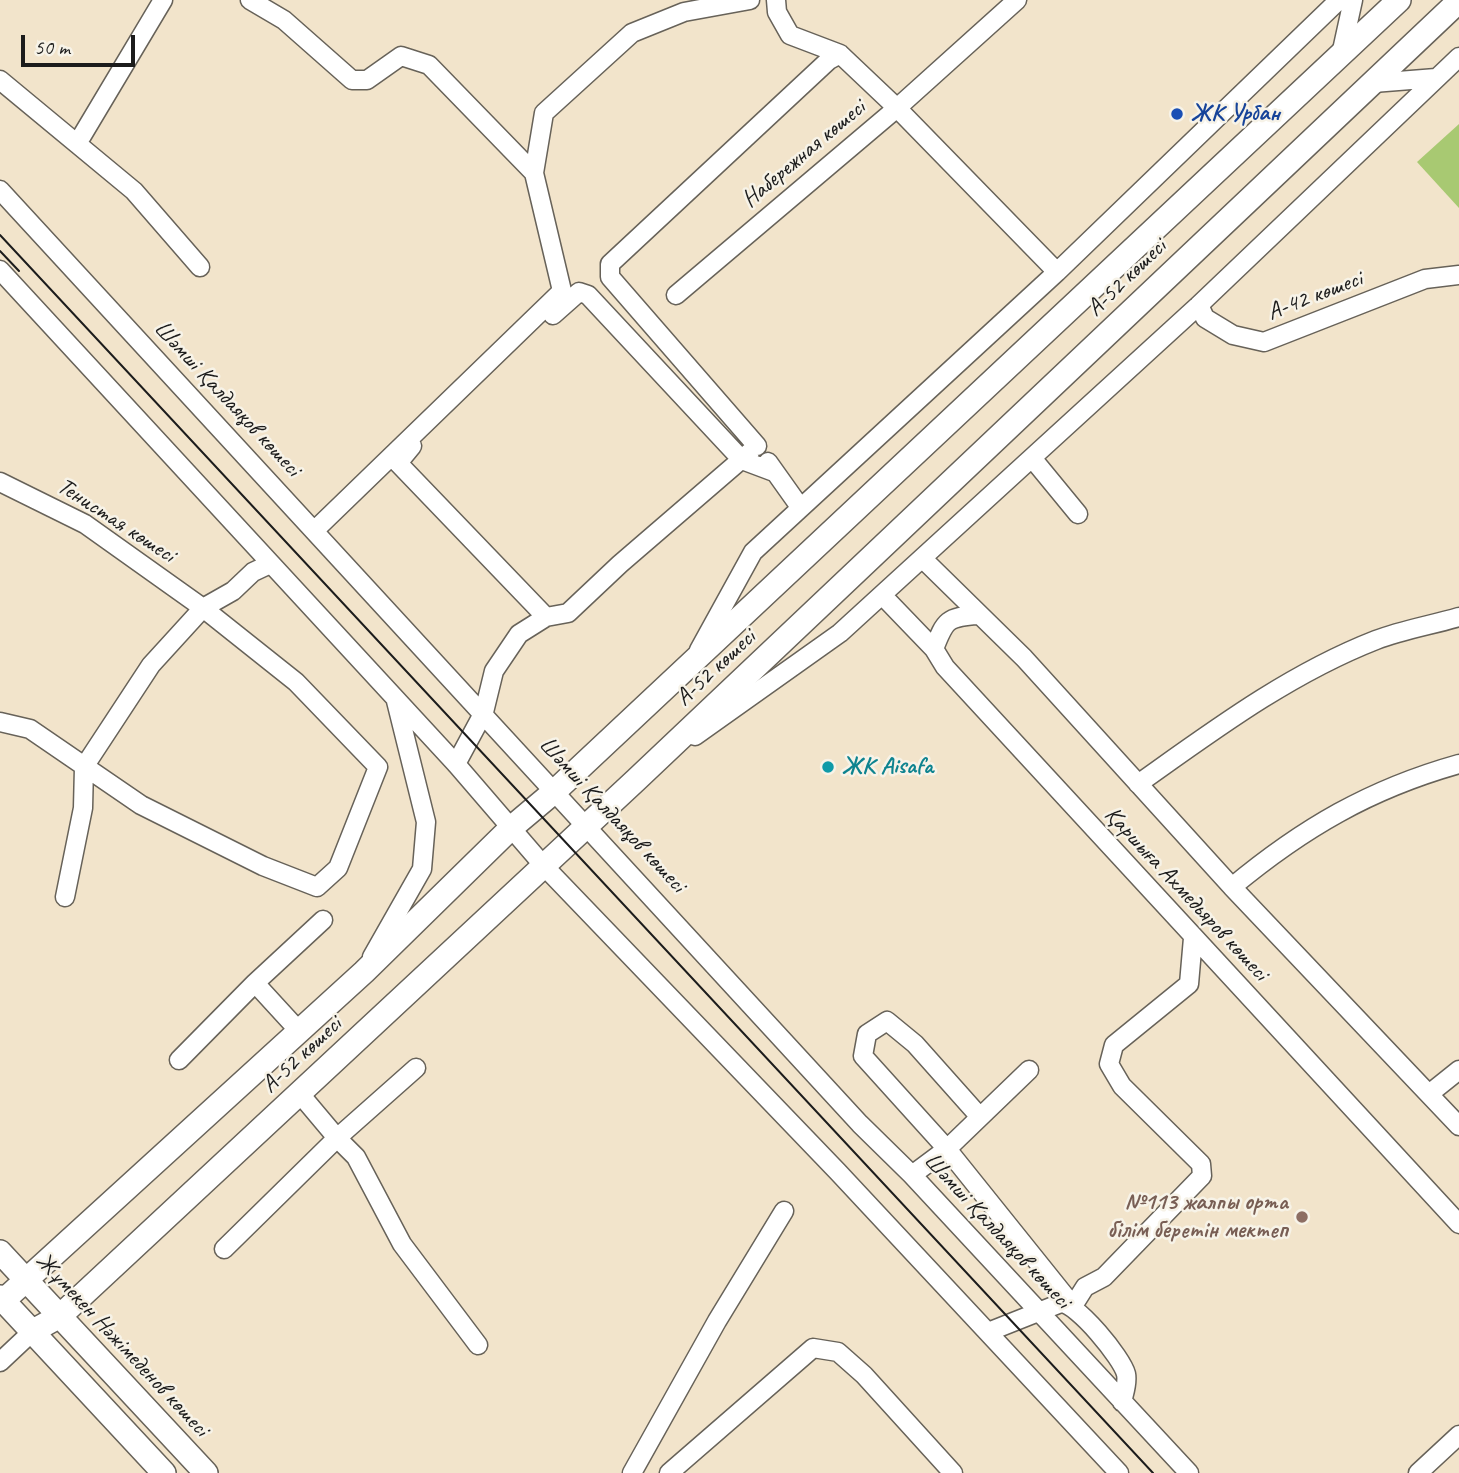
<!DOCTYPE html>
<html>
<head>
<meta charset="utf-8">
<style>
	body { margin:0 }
	#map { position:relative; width:1459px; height:1473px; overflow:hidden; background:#f2e4cb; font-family:Caveat,sans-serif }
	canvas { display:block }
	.scale { position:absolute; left:21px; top:35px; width:114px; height:32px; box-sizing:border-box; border:4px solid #1c1c1c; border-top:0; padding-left:9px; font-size:21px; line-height:24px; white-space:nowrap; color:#1c1c1c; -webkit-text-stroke:5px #f7f3e8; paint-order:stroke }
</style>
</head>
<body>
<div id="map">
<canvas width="1459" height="1473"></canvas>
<div class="scale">50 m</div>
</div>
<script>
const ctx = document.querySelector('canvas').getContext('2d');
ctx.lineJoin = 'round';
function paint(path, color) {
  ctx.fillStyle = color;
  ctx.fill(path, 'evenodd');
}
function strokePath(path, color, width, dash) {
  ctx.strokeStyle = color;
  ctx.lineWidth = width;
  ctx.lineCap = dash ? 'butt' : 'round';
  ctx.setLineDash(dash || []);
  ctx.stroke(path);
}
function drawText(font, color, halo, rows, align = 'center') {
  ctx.font = font + ' Caveat,sans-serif';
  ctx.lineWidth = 5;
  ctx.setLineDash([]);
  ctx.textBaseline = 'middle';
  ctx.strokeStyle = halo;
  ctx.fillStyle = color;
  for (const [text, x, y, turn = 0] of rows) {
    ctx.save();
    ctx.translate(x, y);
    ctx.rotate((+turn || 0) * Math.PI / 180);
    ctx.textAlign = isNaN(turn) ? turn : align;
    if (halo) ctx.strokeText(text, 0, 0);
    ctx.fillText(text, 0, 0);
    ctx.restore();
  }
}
const green = new Path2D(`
	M 1459,124 L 1459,208 L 1417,162 Z`);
const minor = new Path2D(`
	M 250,0 L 284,20 L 352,80 L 367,80 L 401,56 L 429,65 L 534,173
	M 1017,0 L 897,108 L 1057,272
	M 1341,55 L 1353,0
	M 0,80 L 134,191 L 200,267
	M 1373,83 L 1436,78
	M 77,144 L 163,0
	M 0,190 L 860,1124 L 912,1175 L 1189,1473
	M 0,270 L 456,764 L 543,865 L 838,1172 L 1119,1473
	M 676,295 L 897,108 L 840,54 L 790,35 L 777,12 L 776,0
	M 1199,305 L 1205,318 L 1233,335 L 1264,342 L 1425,279 L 1459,275
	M 553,315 L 579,292 L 588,295 L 742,460 L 774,472
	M 412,446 L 398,463 L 546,617
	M 757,446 L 610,277 L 610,264 L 829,60 L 840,54
	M 1032,458 L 1078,514
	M 768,462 L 800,507
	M 0,482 L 85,524 L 203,608 L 296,682 L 378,767 L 338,868 L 317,887 L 263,866 L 141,805 L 30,729 L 0,722
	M 315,530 L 562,291 L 534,173 L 544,113 L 632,33 L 684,12 L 750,0
	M 922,558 L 1024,658 L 1232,887 L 1459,1126
	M 882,595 L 934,649 L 945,667 L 1459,1224
	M 934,649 C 945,620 947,617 978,615
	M 699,650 L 753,552 L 1057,272 L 1339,0
	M 695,736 L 840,633 L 1199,305 L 1459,57
	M 456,764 L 484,712 L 494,671 L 519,634 L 546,617 L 568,613 L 620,564 L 750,452
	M 1138,784 C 1214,730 1289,674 1376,640 C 1402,630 1432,625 1459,617
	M 1232,887 C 1303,828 1370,789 1459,764
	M 65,897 L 83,808 L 84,767 L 151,665 L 203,608 L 233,591 L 253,572 L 270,564
	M 372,957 L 422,869 L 426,822 L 396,701
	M 255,983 L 323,920
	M 179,1060 L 255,983 L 299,1031
	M 416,1068 L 337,1138 L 356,1157 L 402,1244 L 478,1345
	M 1429,1094 L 1459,1070
	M 980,1117 L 915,1044 L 887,1021 L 867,1034 L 863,1056 L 947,1149 L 1029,1070
	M 912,1175 L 947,1149 L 1073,1306 L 1085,1287 L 1104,1277 L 1202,1176 L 1201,1164 L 1122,1086 L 1109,1064 L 1114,1045 L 1189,984 L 1193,938
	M 224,1249 L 337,1138 L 300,1094
	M 988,1332 L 1061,1303 C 1077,1303 1122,1358 1126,1374 C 1128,1383 1124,1393 1122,1402
	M 0,1362 L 33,1331
	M 632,1473 L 717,1321 L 784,1211
	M 669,1473 L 813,1348 L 838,1352 L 864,1375 L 953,1473
	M 1418,1473 L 1459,1435`);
const major = new Path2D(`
	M 0,1252 L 206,1473
	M 0,1297 L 164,1473
	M 3,1301 L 364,972 L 511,828 L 555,791 L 1399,0
	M 33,1331 L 60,1316 L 636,780 L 1459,1`);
const tram = new Path2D(`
	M 0,235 L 1153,1473
	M 0,251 L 19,271`);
const markers = [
	[1177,114,7,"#1a4fb4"],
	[828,767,7,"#0f9aa8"],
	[1302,1217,7,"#8d6e63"]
];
const transitNames = [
	["ЖК Урбан",1191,114]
];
const streetNames = [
	["Набережная көшесі",804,154,-40],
	["А-52 көшесі",1127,278,-44],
	["А-42 көшесі",1315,296,-21],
	["Шәмші Қалдаяқов көшесі",227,399,47],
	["Тенистая көшесі",116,521,33],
	["А-52 көшесі",716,668,-43],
	["Шәмші Қалдаяқов көшесі",612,815,47],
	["Қаршыға Ахмедьяров көшесі",1186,894,47],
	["А-52 көшесі",302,1055,-43],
	["Шәмші Қалдаяқов көшесі",997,1231,47],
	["Жұмекен Нәжімеденов көшесі",122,1345,47]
];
const cultureNames = [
	["ЖК Aisafa",842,767]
];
const educationNames = [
	["№113 жалпы орта",1288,1203],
	["білім беретін мектеп",1288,1231]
];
paint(green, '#a8c972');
strokePath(minor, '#676259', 21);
strokePath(major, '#676259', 26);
strokePath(minor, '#fff', 18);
strokePath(major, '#fff', 23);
strokePath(tram, '#1c1c1c', 2);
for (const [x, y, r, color] of markers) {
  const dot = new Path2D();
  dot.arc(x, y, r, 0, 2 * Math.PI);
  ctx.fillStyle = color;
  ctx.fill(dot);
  strokePath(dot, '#f7f3e8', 2.5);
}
drawText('bold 24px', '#164399', '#f7f3e8', transitNames, 'left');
drawText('24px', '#1c1c1c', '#f7f3e8', streetNames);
drawText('bold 24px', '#0d838f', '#f7f3e8', cultureNames, 'left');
drawText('bold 24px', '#785e54', '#f7f3e8', educationNames, 'right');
</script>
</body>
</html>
